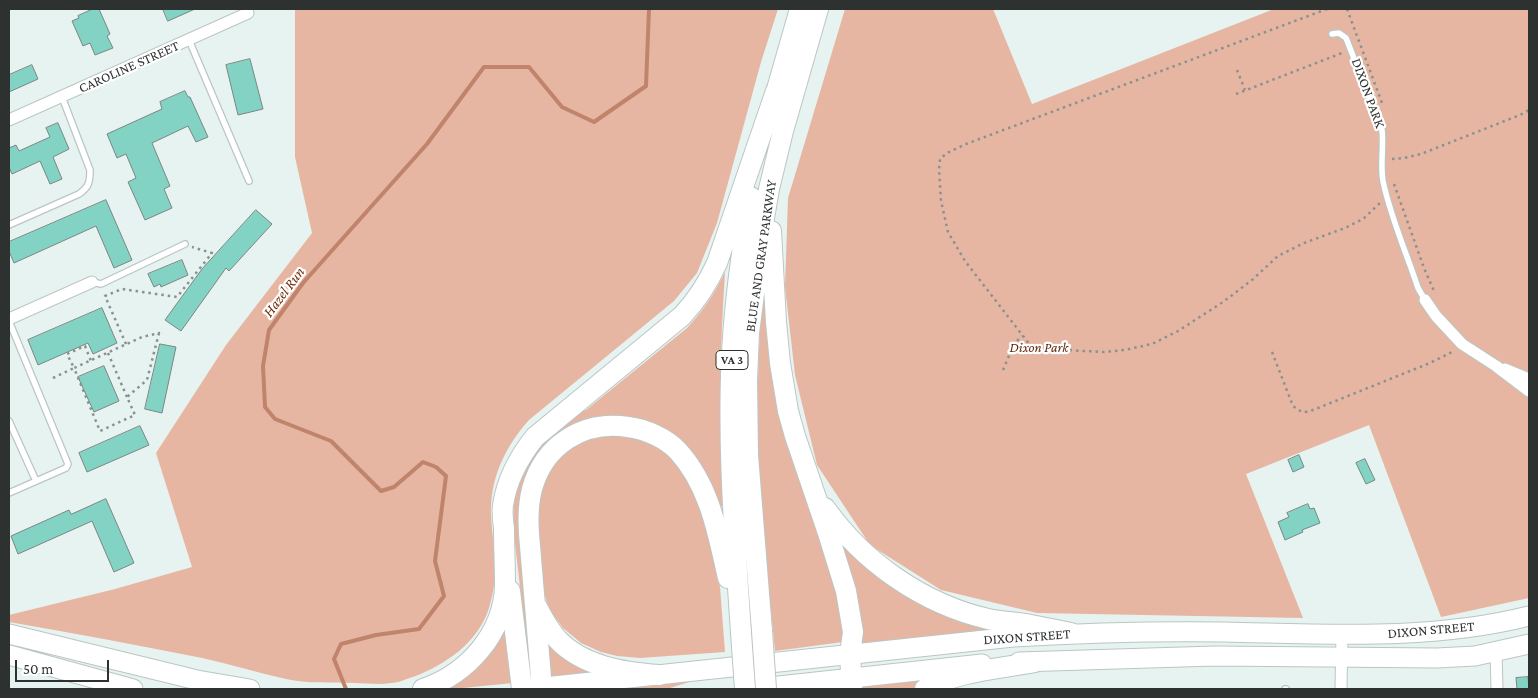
<!DOCTYPE html>
<html>
<head>
<meta charset="utf-8">
<style>
	body { margin:0 }
	#map { position:relative; width:1538px; height:698px; overflow:hidden; background:#e7f3f0; font-family:"Crimson Pro",serif }
	canvas { display:block }
	.frame { position:absolute; inset:0; border:10px solid #2d3231; pointer-events:none }
	.scale { position:absolute; left:15px; top:660px; width:94px; height:22px; box-sizing:border-box; border:2px solid #2d3231; border-top:0; padding-left:6px; font-size:15px; line-height:18px; white-space:nowrap; color:#2d3231; -webkit-text-stroke:4px #fff; paint-order:stroke }
</style>
</head>
<body>
<div id="map">
<canvas width="1538" height="698"></canvas>
<div class="frame"></div>
<div class="scale">50 m</div>
</div>
<script>
const ctx = document.querySelector('canvas').getContext('2d');
ctx.lineJoin = 'round';
function paint(path, color) {
  ctx.fillStyle = color;
  ctx.fill(path, 'evenodd');
}
function strokePath(path, color, width, dash) {
  ctx.strokeStyle = color;
  ctx.lineWidth = width;
  ctx.lineCap = dash ? 'butt' : 'round';
  ctx.setLineDash(dash || []);
  ctx.stroke(path);
}
function drawText(font, color, halo, rows, align = 'center') {
  ctx.font = font + ' "Crimson Pro",serif';
  ctx.lineWidth = 4.5;
  ctx.setLineDash([]);
  ctx.textBaseline = 'middle';
  ctx.strokeStyle = halo;
  ctx.fillStyle = color;
  for (const [text, x, y, turn = 0] of rows) {
    ctx.save();
    ctx.translate(x, y);
    ctx.rotate((+turn || 0) * Math.PI / 180);
    ctx.textAlign = isNaN(turn) ? turn : align;
    if (halo) ctx.strokeText(text, 0, 0);
    ctx.fillText(text, 0, 0);
    ctx.restore();
  }
}
const green = new Path2D(`
	M 295,9 L 778,9 L 761,62 L 717,223 L 697,273 L 674,301 L 529,420 C 505,447 490,478 491,515 C 493,550 500,574 489,608 C 478,643 445,665 413,677 C 406,679 398,683 391,683 C 379,685 366,683 354,683 C 332,682 307,684 286,679 C 258,673 230,664 202,658 C 137,645 73,633 9,622 L 9,615 L 115,589 L 192,567 L 156,453 L 226,345 L 312,233 L 295,157 Z
	M 845,9 L 993,9 L 1032,104 L 1274,9 L 1529,9 L 1529,598 L 1441,617 L 1369,425 L 1246,474 L 1303,618 L 1037,613 L 941,590 L 870,545 L 817,465 L 795,375 L 785,287 L 788,198 Z
	M 725,272 C 720,350 718,428 723,506 L 716,508 L 706,480 L 618,420 L 537,462 L 533,680 L 530,678 L 530,674 L 513,526 L 514,501 L 519,479 L 539,446 L 583,411 L 586,410 L 687,328 C 703,311 715,293 725,272 Z
	M 762,298 L 768,298 L 832,565 L 847,637 L 843,642 L 775,651 C 769,586 760,520 758,454 C 757,402 758,350 762,298 Z
	M 620,429 L 669,450 L 694,489 L 712,546 L 720,587 L 725,652 L 640,658 L 617,656 L 601,652 L 581,643 L 563,628 L 549,609 L 542,586 L 535,528 L 538,493 L 556,459 L 587,436 Z
	M 830,524 L 846,545 L 1007,629 L 861,643 Z
	M 506,617 L 513,683 L 453,689 L 439,689 Z
	M 546,639 L 602,673 L 551,679 Z
	M 932,676 L 915,689 L 859,689 L 859,686 Z
	M 689,679 L 689,682 L 667,689 L 598,689 Z`);
const stream = new Path2D(`
	M 346,689 L 334,659 L 341,644 L 376,635 L 419,629 L 444,596 L 435,561 L 446,476 L 436,467 L 423,462 L 394,487 L 381,491 L 331,441 L 275,419 L 265,407 L 263,366 L 269,330 L 303,283 L 427,144 L 484,67 L 529,67 L 562,107 L 594,122 L 646,86 L 649,9`);
const building = new Path2D(`
	M 93,9 L 99,9 L 110,34 L 107,36 L 113,48 L 95,55 L 90,43 L 83,46 L 72,21 L 79,18 L 78,16 Z
	M 163,9 L 195,9 L 168,21 Z
	M 250,59 L 263,109 L 238,115 L 226,65 Z
	M 32,65 L 38,79 L 9,92 L 9,75 Z
	M 185,91 L 188,97 L 190,97 L 208,137 L 196,142 L 188,126 L 152,143 L 170,186 L 164,189 L 172,208 L 145,220 L 128,182 L 136,178 L 126,154 L 117,158 L 107,134 L 162,109 L 160,102 Z
	M 58,123 L 69,149 L 53,157 L 62,179 L 50,184 L 40,161 L 12,174 L 9,167 L 9,148 L 16,145 L 19,151 L 50,137 L 46,128 Z
	M 106,200 L 132,260 L 114,268 L 96,226 L 14,263 L 9,251 L 9,242 Z
	M 256,210 L 272,224 L 229,271 L 226,268 L 181,331 L 165,320 L 202,269 Z
	M 182,260 L 188,275 L 161,287 L 160,284 L 154,287 L 148,274 Z
	M 102,308 L 117,343 L 93,354 L 88,343 L 38,365 L 28,340 Z
	M 160,344 L 176,347 L 162,413 L 145,409 Z
	M 104,366 L 119,401 L 94,412 L 78,377 Z
	M 140,426 L 149,445 L 87,472 L 79,453 Z
	M 1299,455 L 1304,467 L 1293,472 L 1288,460 Z
	M 1365,459 L 1375,480 L 1366,484 L 1356,463 Z
	M 106,499 L 134,563 L 114,572 L 92,521 L 18,554 L 11,536 L 69,510 L 71,514 Z
	M 1308,504 L 1310,509 L 1314,508 L 1320,523 L 1302,530 L 1303,532 L 1285,540 L 1278,522 L 1289,517 L 1287,513 Z
	M 1528,677 L 1529,689 L 1517,689 L 1516,678 Z`);
const path = new Path2D(`
	M 1327,9 L 966,144 L 947,153 L 940,159 L 939,169 L 941,201 L 948,232 L 965,261 L 1030,345 L 1039,348 L 1065,350 L 1104,352 L 1124,350 L 1152,344 L 1178,331 L 1223,302 L 1252,280 L 1278,256 L 1304,243 L 1345,228 L 1363,219 L 1380,203
	M 1347,9 L 1382,103
	M 1237,70 L 1245,90
	M 1236,94 L 1342,53
	M 1392,159 L 1404,158 L 1421,154 L 1520,115 L 1529,110
	M 1394,184 L 1424,268 L 1434,291
	M 159,333 L 147,380 L 127,397 L 135,415 L 100,431 L 74,368 L 142,337 Z
	M 126,344 L 105,296 L 122,289 L 177,297 L 212,253 L 192,247
	M 1272,352 L 1293,406 C 1299,411 1302,412 1308,412 L 1430,363 L 1454,351
	M 108,353 L 127,397
	M 1003,370 L 1014,344 L 1022,336
	M 53,378 L 74,368 L 67,354 L 85,346 L 91,361`);
const service = new Path2D(`
	M 1332,34 L 1339,33 L 1346,38 L 1382,130 C 1384,147 1380,164 1383,181 C 1390,216 1407,254 1418,288 L 1425,300
	M 189,40 L 249,181
	M 9,225 L 79,194 C 89,187 90,182 90,170 L 62,97
	M 92,282 L 101,284 L 185,244
	M 9,321 L 68,464 L 66,468 L 9,493
	M 9,421 L 36,481
	M 1285,689 L 1286,689`);
const minor = new Path2D(`
	M 9,120 L 248,13
	M 1425,300 L 1436,316 L 1462,344 L 1496,366 L 1529,391
	M 9,319 L 92,282
	M 1505,369 L 1529,379
	M 1496,651 L 1497,689
	M 1341,689 L 1342,635`);
const primary = new Path2D(`
	M 9,634 L 197,680 L 250,689
	M 9,655 L 133,689
	M 1019,662 L 1215,656 L 1437,658 L 1475,656 L 1529,644
	M 526,689 L 1013,637 C 1083,633 1154,631 1224,632 C 1326,634 1430,641 1529,616
	M 751,689 L 982,664`);
const trunk = new Path2D(`
	M 773,103 L 800,9
	M 771,231 L 776,322 L 780,363 L 788,411 L 795,436 L 828,533 L 846,591 L 853,632 L 850,654 L 852,689
	M 825,508 C 863,562 923,604 988,619 C 1001,622 1014,622 1026,624 C 1041,627 1056,630 1071,633
	M 510,591 L 522,689
	M 537,607 C 543,619 549,630 558,640 C 584,667 624,672 659,675
	M 762,631 L 748,455 L 747,380 L 749,333 L 763,224 L 769,189 L 783,131 L 818,9
	M 741,633 C 735,540 727,445 732,352 C 735,300 742,248 751,197
	M 423,689 C 467,674 504,634 505,585 C 505,566 504,547 504,528 C 503,521 502,512 503,505 C 507,479 519,457 535,437 L 682,316 C 697,300 708,283 717,263 L 776,91
	M 542,689 L 529,534 C 528,519 528,504 532,489 C 544,445 583,420 628,427 C 645,429 666,438 678,451 C 710,486 718,534 728,578
	M 925,689 C 958,671 999,669 1035,662`);
const trunkBridge = new Path2D(`
	M 762,631 L 766,689
	M 741,633 L 745,689`);
const shields = [
	[732,360,32]
];
const shieldNames = [
	["VA 3",732,360]
];
const streetNames = [
	["CAROLINE STREET",129,67,-24],
	["DIXON PARK",1368,93,70],
	["BLUE AND GRAY PARKWAY",761,256,-82],
	["DIXON STREET",1431,630,-5],
	["DIXON STREET",1027,637,-4]
];
const parkNames = [
	["Dixon Park",1039,348]
];
const waterNames = [
	["Hazel Run",284,292,-53]
];
paint(green, '#e7b6a2');
strokePath(stream, '#bf846b', 4);
paint(building, '#83d3c4');
strokePath(building, '#7b8583', 1);
strokePath(service, '#bbc6c4', 8);
strokePath(minor, '#bbc6c4', 13);
strokePath(primary, '#bbc6c4', 21);
strokePath(trunk, '#bbc6c4', 22);
strokePath(path, '#899290', 2.5, [2.5, 4]);
strokePath(service, '#fff', 5.5);
strokePath(minor, '#fff', 11);
strokePath(primary, '#fff', 19);
strokePath(trunk, '#fff', 20);
strokePath(trunkBridge, '#bbc6c4', 22, []);
strokePath(trunkBridge, '#fff', 20);
for (const [x, y, w] of shields) {
  const box = new Path2D();
  box.roundRect(x - w / 2, y - 9.5, w, 19, 4);
  ctx.fillStyle = '#fff';
  ctx.fill(box);
  strokePath(box, '#2d3231', 1);
}
drawText('bold 12px', '#2d3231', null, shieldNames);
drawText('14px', '#2d3231', '#fff', streetNames);
drawText('italic 14px', '#5f280d', '#fff', parkNames);
drawText('italic 15px', '#732b02', '#fff', waterNames);
</script>
</body>
</html>
